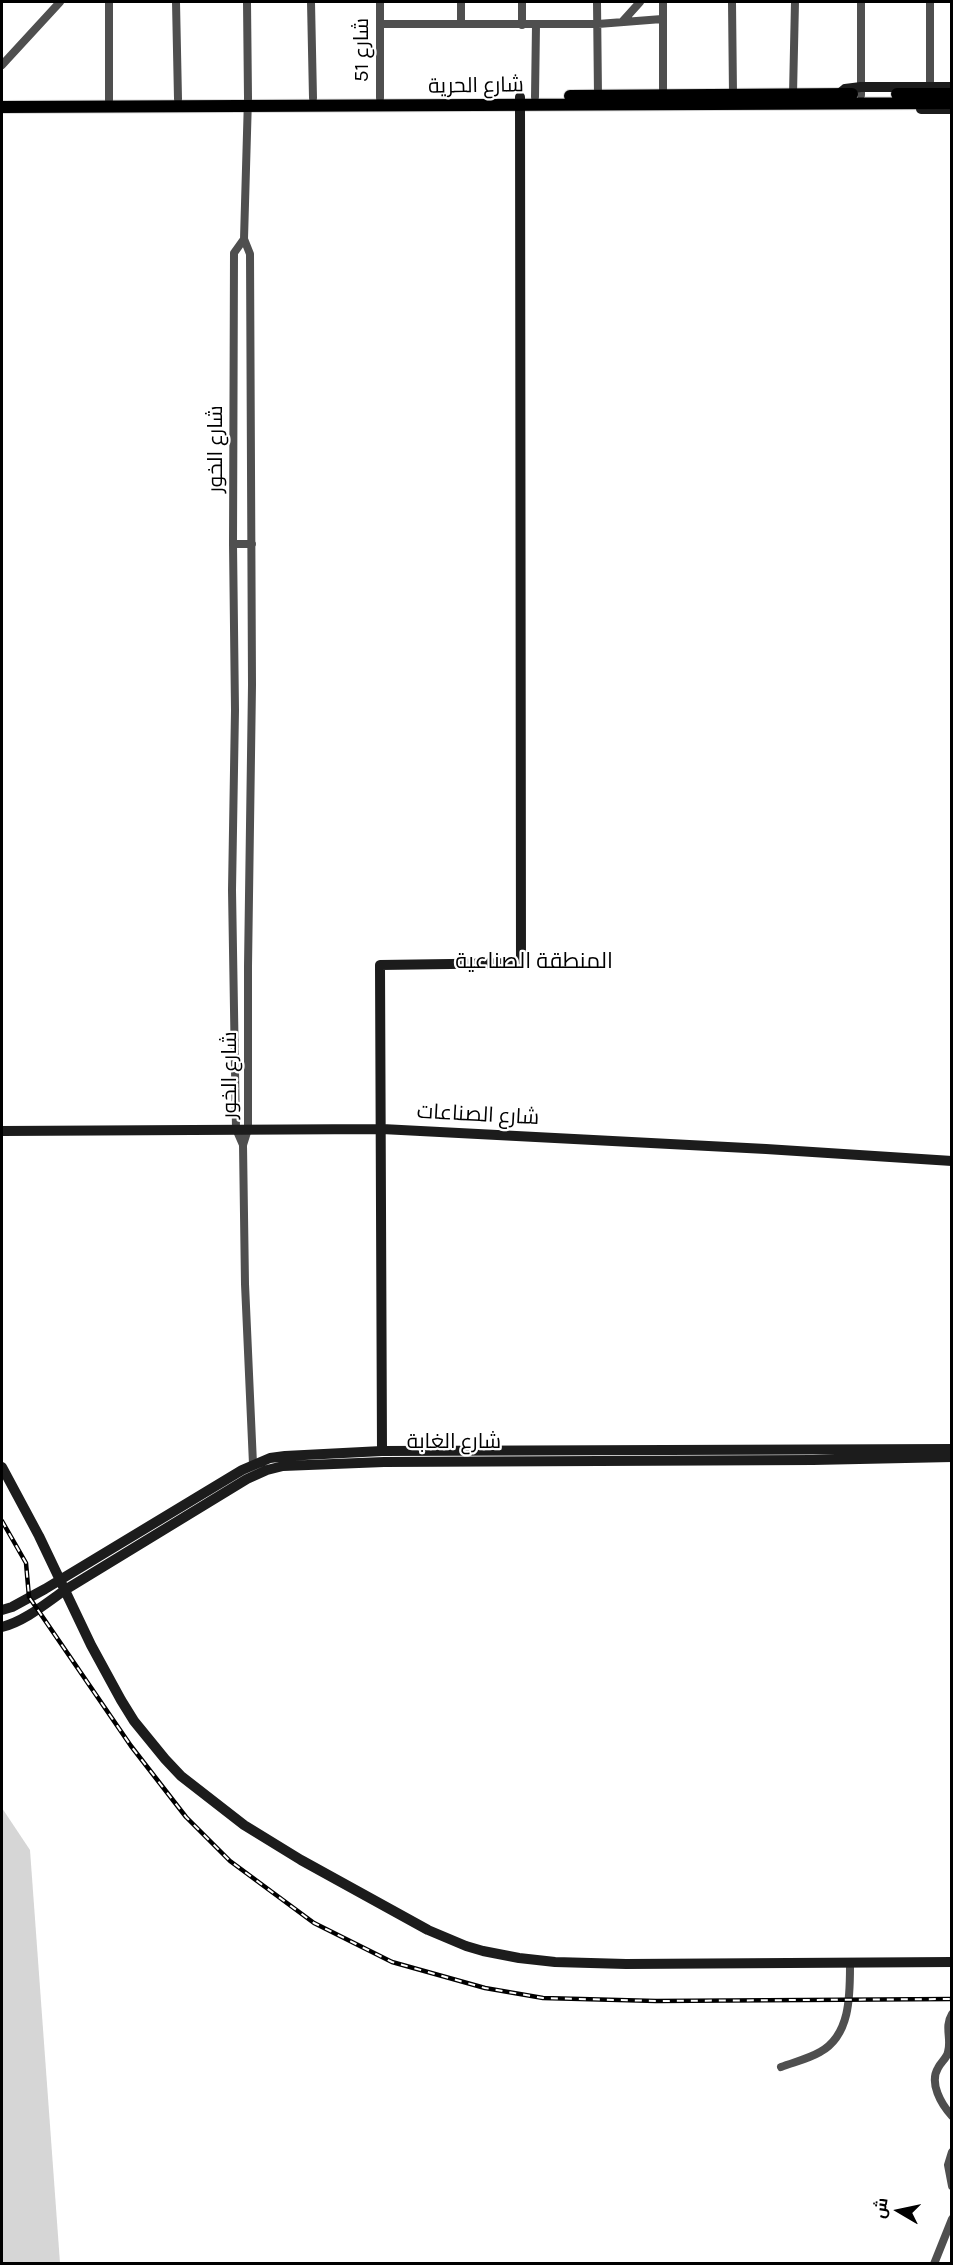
<!DOCTYPE html>
<html>
<head>
<meta charset="utf-8">
<style>
	body { margin:0 }
	#map { position:relative; width:953px; height:2265px; overflow:hidden; background:#fff; font-family:Karla,Cairo,sans-serif }
	canvas { display:block }
	.frame { position:absolute; inset:0; border:3px solid #000; pointer-events:none }
	.north { position:absolute; left:869px; top:2181px; width:60px; height:60px; -webkit-text-stroke:4px #fff; paint-order:stroke; rotate:279deg; font-size:16px; font-weight:700; line-height:24px; text-align:center; color:#000 }
	.north::after { content:''; display:block; margin:auto; width:21px; height:27px; background:#000; clip-path:polygon(50% 0,100% 100%,50% 72%,0 100%) }
</style>
</head>
<body>
<div id="map">
<canvas width="953" height="2265"></canvas>
<div class="frame"></div>
<div class="north">ش</div>
</div>
<script>
const ctx = document.querySelector('canvas').getContext('2d');
ctx.lineJoin = 'round';
function paint(path, color) {
  ctx.fillStyle = color;
  ctx.fill(path, 'evenodd');
}
function strokePath(path, color, width, dash) {
  ctx.strokeStyle = color;
  ctx.lineWidth = width;
  ctx.lineCap = dash ? 'butt' : 'round';
  ctx.setLineDash(dash || []);
  ctx.stroke(path);
}
function drawText(font, color, halo, rows, align = 'center') {
  ctx.font = font + ' Karla,Cairo,sans-serif';
  ctx.lineWidth = 4.5;
  ctx.setLineDash([]);
  ctx.textBaseline = 'middle';
  ctx.strokeStyle = halo;
  ctx.fillStyle = color;
  for (const [text, x, y, turn = 0] of rows) {
    ctx.save();
    ctx.translate(x, y);
    ctx.rotate((+turn || 0) * Math.PI / 180);
    ctx.textAlign = isNaN(turn) ? turn : align;
    if (halo) ctx.strokeText(text, 0, 0);
    ctx.fillText(text, 0, 0);
    ctx.restore();
  }
}
const green = new Path2D(`
	M 2,1808 L 30,1850 L 60,2263 L 2,2263 Z`);
const street = new Path2D(`
	M 109,2 L 109,100
	M 176,2 L 178,99
	M 247,2 L 248,98 L 244,239 L 250,254 L 252,685 L 248,966 L 248,1129 L 243,1145 L 245,1284 L 253,1464
	M 311,2 L 313,98
	M 522,2 L 522,25
	M 597,2 L 598,96
	M 663,2 L 663,95
	M 732,2 L 733,94
	M 861,2 L 861,95
	M 622,22 L 640,2
	M 380,24 L 598,24 L 662,19
	M 461,24 L 461,2
	M 2,65 L 60,2
	M 930,86 L 930,2
	M 793,94 L 795,2
	M 535,97 L 536,25
	M 380,98 L 380,2
	M 233,544 L 252,544
	M 243,1145 L 236,1129 L 232,890 L 235,710 L 233,544 L 234,253 L 244,239
	M 952,2014 C 944,2027 952,2039 948,2052 C 947,2058 941,2062 938,2068 C 929,2083 941,2104 952,2116
	M 781,2067 C 794,2062 808,2059 820,2052 C 851,2035 850,1994 850,1963
	M 952,2152 L 948,2165 L 952,2186
	M 934,2264 L 952,2219`);
const secondary = new Path2D(`
	M 839,94 L 845,89 L 861,87 L 952,87
	M 921,109 L 952,109
	M 2,1131 L 382,1129 L 766,1149 L 952,1161
	M 382,1451 L 380,965 L 521,963 L 520,97
	M 2,1467 L 39,1536 L 91,1645 L 121,1700 L 134,1721 L 165,1759 L 181,1776 L 244,1825 L 301,1860 L 428,1930 L 466,1946 L 483,1951 L 519,1958 L 555,1962 L 626,1964 L 952,1962
	M 2,1610 L 12,1607 L 45,1589 L 242,1470 L 270,1458 L 285,1456 L 382,1451 L 952,1449
	M 2,1627 C 25,1621 45,1604 65,1590 L 247,1479 L 267,1470 L 283,1466 L 384,1462 L 813,1460 L 952,1457`);
const primary = new Path2D(`
	M 897,94 L 952,94
	M 570,96 L 852,94
	M 2,107 L 952,103`);
const rail = new Path2D(`
	M 2,1521 L 26,1563 L 29,1597 L 131,1746 L 186,1817 L 230,1861 L 314,1923 L 392,1962 L 485,1988 L 543,1998 L 656,2001 L 952,1999`);
const streetNames = [
	["شارع 51",362,50,-90],
	["شارع الحرية",476,86,-1],
	["شارع الخور",216,449,-90],
	["شارع الخور",230,1075,-90],
	["شارع الصناعات",478,1115,3],
	["شارع الغابة",454,1442]
];
const neighbourhoodNames = [
	["المنطقة الصناعية",534,962]
];
paint(green, '#d6d6d6');
strokePath(primary, '#dbdbdb', 14);
strokePath(street, '#4f4f4f', 8);
strokePath(secondary, '#1c1c1c', 10);
strokePath(primary, '#000', 12);
strokePath(rail, '#000', 4.5);
strokePath(rail, '#fff', 2, [7]);
drawText('21px', '#000', '#fff', streetNames);
drawText('22px', '#000', '#fff', neighbourhoodNames);
</script>
</body>
</html>
